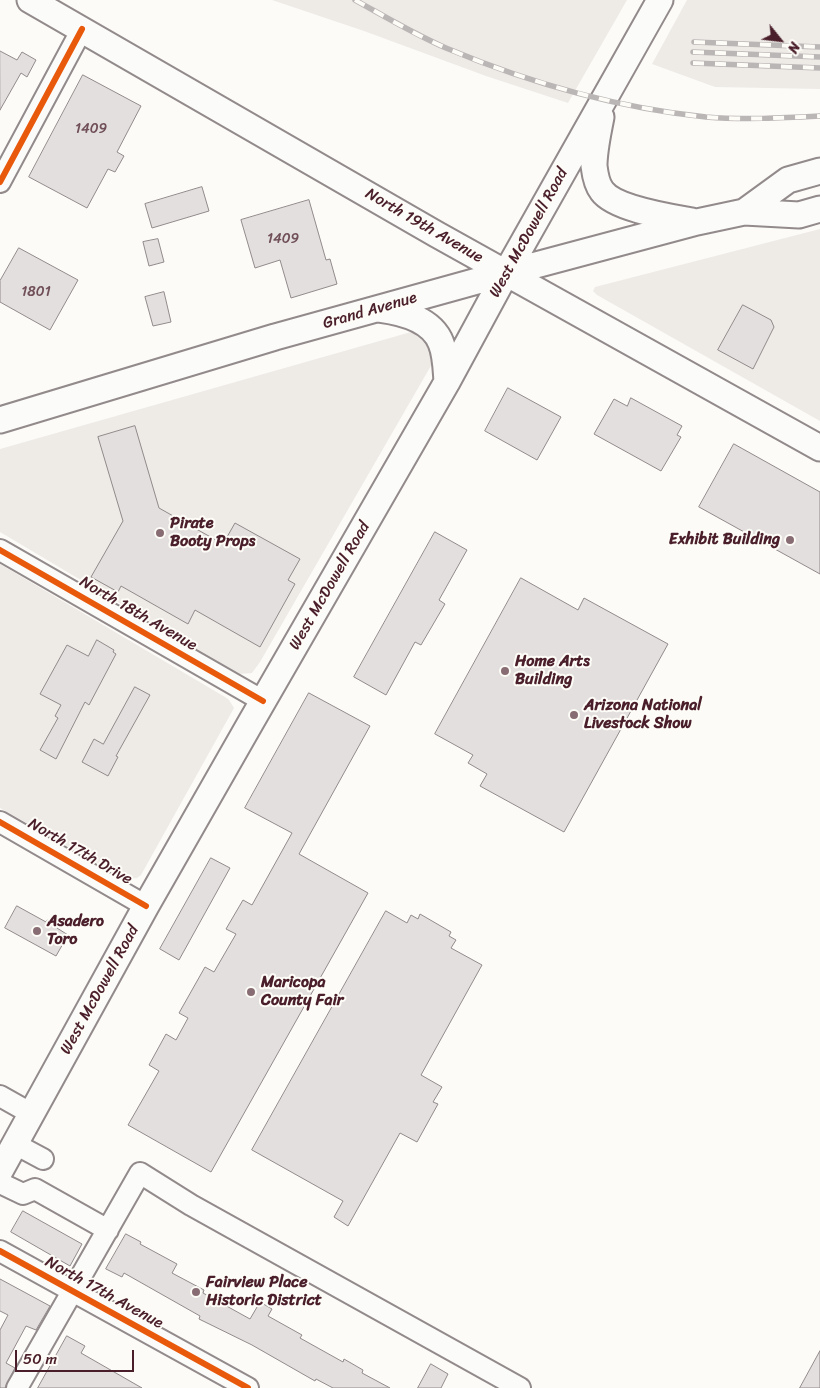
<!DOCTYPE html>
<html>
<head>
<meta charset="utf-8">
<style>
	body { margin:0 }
	#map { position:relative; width:820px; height:1388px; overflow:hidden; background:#fcfbf8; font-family:Sriracha,sans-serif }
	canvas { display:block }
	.north { position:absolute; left:755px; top:15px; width:50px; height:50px; -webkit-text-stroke:4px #fdfcf7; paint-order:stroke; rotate:119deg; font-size:14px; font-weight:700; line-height:20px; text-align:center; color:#4a1f2b }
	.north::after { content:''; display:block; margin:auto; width:18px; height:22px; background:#4a1f2b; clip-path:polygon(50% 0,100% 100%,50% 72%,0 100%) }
	.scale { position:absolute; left:15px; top:1350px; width:119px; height:22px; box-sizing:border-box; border:2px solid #4a1f2b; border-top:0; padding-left:6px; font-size:15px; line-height:18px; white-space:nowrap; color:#4a1f2b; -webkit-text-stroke:4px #fdfcf7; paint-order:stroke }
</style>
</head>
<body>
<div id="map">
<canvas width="820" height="1388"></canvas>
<div class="north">N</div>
<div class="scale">50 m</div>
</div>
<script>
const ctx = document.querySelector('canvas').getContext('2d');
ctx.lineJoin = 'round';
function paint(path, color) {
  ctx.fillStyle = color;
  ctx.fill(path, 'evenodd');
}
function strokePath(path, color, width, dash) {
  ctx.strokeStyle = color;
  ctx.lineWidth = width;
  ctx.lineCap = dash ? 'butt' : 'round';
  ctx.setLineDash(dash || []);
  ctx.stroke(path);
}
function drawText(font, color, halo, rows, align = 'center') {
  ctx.font = font + ' Sriracha,sans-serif';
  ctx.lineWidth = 4;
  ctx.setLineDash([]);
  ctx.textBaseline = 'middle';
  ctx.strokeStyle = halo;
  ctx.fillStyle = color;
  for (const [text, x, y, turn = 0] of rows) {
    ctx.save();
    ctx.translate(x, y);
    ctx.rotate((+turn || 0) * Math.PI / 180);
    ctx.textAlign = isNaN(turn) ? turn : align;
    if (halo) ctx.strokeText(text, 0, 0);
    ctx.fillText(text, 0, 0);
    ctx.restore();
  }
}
const built = new Path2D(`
	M 272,0 L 627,0 L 568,103 L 486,76 L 364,31 Z
	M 687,0 L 820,0 L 820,89 L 715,87 L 652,64 Z
	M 820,229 L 820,421 L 597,295 L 593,291 L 595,287 Z
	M 411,332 L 419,332 L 426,337 L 434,354 L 432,364 L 260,662 L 252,673 L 239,674 L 0,532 L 0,449 Z
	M 0,564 L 225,697 L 229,700 L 234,708 L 141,875 L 137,878 L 129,879 L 120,876 L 0,808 Z`);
const building = new Path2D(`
	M 0,51 L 17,60 L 22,52 L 36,60 L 27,77 L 21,73 L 0,110 Z
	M 83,75 L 141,106 L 117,152 L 124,156 L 115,172 L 108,169 L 87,208 L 29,177 Z
	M 202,187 L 209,211 L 152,228 L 145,204 Z
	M 309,200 L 326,260 L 330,259 L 337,284 L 291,298 L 280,260 L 255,268 L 241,220 Z
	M 158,239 L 164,262 L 149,266 L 143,242 Z
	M 19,248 L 78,280 L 50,330 L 0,302 L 0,281 Z
	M 164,292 L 171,322 L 153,326 L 145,297 Z
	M 743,305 L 771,320 L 774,327 L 753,369 L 718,350 Z
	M 508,388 L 561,417 L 537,460 L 485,431 Z
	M 631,398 L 682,426 L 677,435 L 681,437 L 661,471 L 594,434 L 614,399 L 627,406 Z
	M 135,426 L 159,508 L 223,544 L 235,523 L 300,559 L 288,580 L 295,584 L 260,647 L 195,610 L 188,624 L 121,586 L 118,592 L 91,577 L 123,521 L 98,437 Z
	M 734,444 L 820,492 L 820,574 L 699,507 Z
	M 435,532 L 467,550 L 439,600 L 445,604 L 421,645 L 415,642 L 386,695 L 354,677 Z
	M 521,578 L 578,610 L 584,598 L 668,644 L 564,832 L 480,786 L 487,774 L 468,763 L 473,755 L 435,734 Z
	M 97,640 L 114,650 L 113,652 L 116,654 L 89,705 L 85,702 L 56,759 L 40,750 L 58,718 L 55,716 L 61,705 L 40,694 L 67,645 L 88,656 Z
	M 135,687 L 150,695 L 116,756 L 118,757 L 108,776 L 82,762 L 94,739 L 103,744 Z
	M 309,693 L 370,726 L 299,854 L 368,893 L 211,1172 L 128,1125 L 159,1071 L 149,1065 L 166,1034 L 176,1040 L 188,1018 L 179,1013 L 205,967 L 214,972 L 236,934 L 226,929 L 243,900 L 252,905 L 292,833 L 245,808 Z
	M 211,858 L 230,868 L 179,960 L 160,949 Z
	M 17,906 L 46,922 L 47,920 L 58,926 L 57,928 L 68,935 L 56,956 L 5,928 Z
	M 386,911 L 407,923 L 411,915 L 418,919 L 420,914 L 451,932 L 449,936 L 456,940 L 451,948 L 482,965 L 421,1075 L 442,1087 L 433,1102 L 438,1104 L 417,1142 L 400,1133 L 348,1226 L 334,1217 L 343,1201 L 252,1150 Z
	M 23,1211 L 82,1244 L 70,1266 L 11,1232 Z
	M 126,1234 L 141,1242 L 140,1244 L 177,1264 L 172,1273 L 204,1290 L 203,1293 L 250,1319 L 260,1302 L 272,1309 L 268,1316 L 302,1335 L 300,1338 L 343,1362 L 344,1359 L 363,1370 L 362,1373 L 390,1388 L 333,1388 L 316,1379 L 315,1381 L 252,1345 L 199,1319 L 200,1316 L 124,1273 L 122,1277 L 106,1269 Z
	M 0,1279 L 50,1306 L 36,1330 L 26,1326 L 6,1363 L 15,1368 L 5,1388 L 0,1388 L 0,1330 L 8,1315 L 0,1311 Z
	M 67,1336 L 85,1346 L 81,1353 L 142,1388 L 38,1388 Z
	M 820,1351 L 820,1388 L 800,1388 Z
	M 431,1364 L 448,1374 L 441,1388 L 418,1388 Z`);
const minor = new Path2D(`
	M 0,182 L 82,29
	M 0,550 L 263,701
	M 0,822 L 146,906
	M 0,1096 L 32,1114
	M 15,1144 L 43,1159
	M 0,1183 L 23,1194 L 35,1189 L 108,1230
	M 0,1251 L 248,1388
	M 17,1388 L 140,1173 L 191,1205 L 520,1388`);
const major = new Path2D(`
	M 30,0 L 436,234 L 820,448
	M 601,117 C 598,133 594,150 594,166 C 595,174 597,185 602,191 C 615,209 670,217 692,221
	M 744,212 L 788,180 L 820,171
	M 379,309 C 402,312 432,319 441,343 C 446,355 446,369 447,382
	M 0,420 L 275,337 L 506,273 L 697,222 L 744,212 L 799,215 L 820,209
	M 0,1171 L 146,906 L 251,722 L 447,382 L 506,273 L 660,0`);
const rail = new Path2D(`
	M 355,0 C 384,16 414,34 446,48 C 527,82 618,108 706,117 C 744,120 782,118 820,116
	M 694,42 L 820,47
	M 693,52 L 820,57
	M 693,63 L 820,68`);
const cycleway = new Path2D(`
	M 0,182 L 82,29
	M 0,550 L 263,701
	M 0,822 L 146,906
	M 0,1251 L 248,1388`);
const markers = [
	[160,533,5,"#886c73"],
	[790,540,5,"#886c73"],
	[505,671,5,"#886c73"],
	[574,715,5,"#886c73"],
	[37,931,5,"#886c73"],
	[251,992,5,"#886c73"],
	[196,1292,5,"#886c73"]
];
const numberNames = [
	["1409",91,129],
	["1409",283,239],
	["1801",36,292]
];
const streetNames = [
	["North 19th Avenue",424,226,30],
	["West McDowell Road",529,233,-61],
	["Grand Avenue",370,311,-16],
	["West McDowell Road",330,586,-60],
	["North 18th Avenue",138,614,30],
	["North 17th Drive",80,852,30],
	["West McDowell Road",100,990,-61],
	["North 17th Avenue",104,1293,29]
];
const poiNames = [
	["Pirate",170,524],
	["Booty Props",170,542],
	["Exhibit Building",780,540,"right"],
	["Home Arts",515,662],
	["Building",515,680],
	["Arizona National",584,706],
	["Livestock Show",584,724],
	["Asadero",47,922],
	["Toro",47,940],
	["Maricopa",261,983],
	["County Fair",261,1001],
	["Fairview Place",206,1283],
	["Historic District",206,1301]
];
paint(built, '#eeebe7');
paint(building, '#e2dfde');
strokePath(building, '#928a8b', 1);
strokePath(minor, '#928a8b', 24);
strokePath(major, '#928a8b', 29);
strokePath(minor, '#fbfbf9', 20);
strokePath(major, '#fbfbf9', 25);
strokePath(rail, '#bbb6b6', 5.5);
strokePath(rail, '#fdfcf7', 4, [11]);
strokePath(cycleway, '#e8590c', 6);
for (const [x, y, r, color] of markers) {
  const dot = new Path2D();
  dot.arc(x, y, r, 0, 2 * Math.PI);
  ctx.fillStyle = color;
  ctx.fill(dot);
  strokePath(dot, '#fdfcf7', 2);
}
drawText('14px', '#704f58', null, numberNames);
drawText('16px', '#4a1f2b', '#fdfcf7', streetNames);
drawText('bold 16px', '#4a1f2b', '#fdfcf7', poiNames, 'left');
</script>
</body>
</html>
